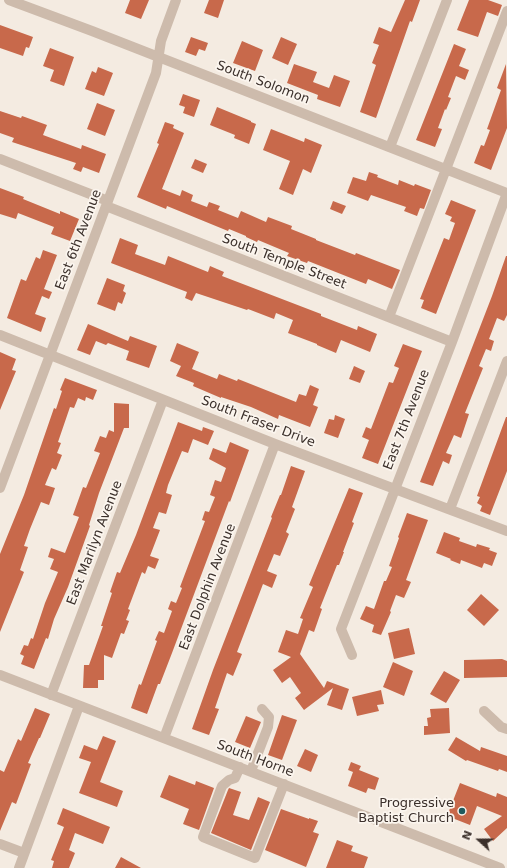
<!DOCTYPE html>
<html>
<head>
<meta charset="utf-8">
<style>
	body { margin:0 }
	#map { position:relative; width:507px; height:868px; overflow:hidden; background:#f4ebe1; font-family:"DejaVu Sans",sans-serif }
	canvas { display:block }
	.north { position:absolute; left:459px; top:820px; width:40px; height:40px; -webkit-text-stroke:3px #fbf5ee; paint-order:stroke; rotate:291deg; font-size:11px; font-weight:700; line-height:16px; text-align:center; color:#3b302b }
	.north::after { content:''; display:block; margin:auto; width:14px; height:18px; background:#3b302b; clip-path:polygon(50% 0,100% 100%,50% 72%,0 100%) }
</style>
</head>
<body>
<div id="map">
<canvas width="507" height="868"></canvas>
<div class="north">N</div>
</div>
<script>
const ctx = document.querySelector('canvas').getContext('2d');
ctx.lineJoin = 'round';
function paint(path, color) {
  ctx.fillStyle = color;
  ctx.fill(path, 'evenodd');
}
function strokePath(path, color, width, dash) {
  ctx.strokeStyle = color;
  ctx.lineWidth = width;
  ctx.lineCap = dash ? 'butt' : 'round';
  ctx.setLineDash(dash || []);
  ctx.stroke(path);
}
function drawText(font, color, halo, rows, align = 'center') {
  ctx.font = font + ' "DejaVu Sans",sans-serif';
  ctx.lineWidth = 3.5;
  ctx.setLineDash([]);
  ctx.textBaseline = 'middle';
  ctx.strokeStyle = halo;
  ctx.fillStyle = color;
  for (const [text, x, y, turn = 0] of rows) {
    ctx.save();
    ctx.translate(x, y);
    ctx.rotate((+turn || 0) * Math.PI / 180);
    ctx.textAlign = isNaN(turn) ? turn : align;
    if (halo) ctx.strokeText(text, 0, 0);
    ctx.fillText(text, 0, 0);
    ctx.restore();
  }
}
const building = new Path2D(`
	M 130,0 L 149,0 L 141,19 L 125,13 Z
	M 209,0 L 224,0 L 218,18 L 204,13 Z
	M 405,0 L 420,0 L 412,22 L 410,21 L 376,118 L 360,112 L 376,65 L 372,63 L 379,45 L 373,43 L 379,27 L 391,32 Z
	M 469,0 L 488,0 L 502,5 L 498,16 L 487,12 L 478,37 L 457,30 Z
	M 0,25 L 33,37 L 29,48 L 26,47 L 23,56 L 0,48 Z
	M 191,37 L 208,43 L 205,51 L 199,49 L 196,56 L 185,52 Z
	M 281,37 L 297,44 L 288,65 L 272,58 Z
	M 242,41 L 263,50 L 255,71 L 233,63 Z
	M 454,44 L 466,49 L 459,66 L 469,70 L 465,80 L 456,76 L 448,97 L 451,98 L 446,110 L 445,109 L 438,128 L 442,129 L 435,147 L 416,140 Z
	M 50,48 L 74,57 L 64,86 L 50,81 L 54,70 L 43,66 Z
	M 294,64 L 317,72 L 313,82 L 329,88 L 334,75 L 350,81 L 340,107 L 317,99 L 318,95 L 287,83 Z
	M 506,64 L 507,128 L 491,170 L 474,163 L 481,145 L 484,146 L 490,130 L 487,129 L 501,90 L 497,88 Z
	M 98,67 L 113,73 L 104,96 L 85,89 L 92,71 L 96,73 Z
	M 183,94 L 200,100 L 194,117 L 183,113 L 185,107 L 179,105 Z
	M 97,103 L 115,110 L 105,136 L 87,129 Z
	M 217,107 L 251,121 L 251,122 L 256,124 L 249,144 L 234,138 L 235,135 L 210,125 Z
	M 0,111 L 21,118 L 22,116 L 47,125 L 43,135 L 81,149 L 82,145 L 106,154 L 99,173 L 83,167 L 81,172 L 73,169 L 76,163 L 12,142 L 14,138 L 0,133 Z
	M 165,122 L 174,125 L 173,128 L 184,133 L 162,189 L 180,196 L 182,190 L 193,195 L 191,201 L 207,207 L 209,202 L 220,206 L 218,210 L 238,218 L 241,211 L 266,222 L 268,217 L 292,226 L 291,229 L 316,239 L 316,240 L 355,255 L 356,253 L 400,270 L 392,289 L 368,279 L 366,284 L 308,261 L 307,263 L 287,256 L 289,253 L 258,240 L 257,242 L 246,237 L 246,236 L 229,229 L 228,231 L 167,206 L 166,209 L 137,197 L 159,144 L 157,143 Z
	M 271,129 L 304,142 L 305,138 L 322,145 L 311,173 L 303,169 L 293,195 L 279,189 L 290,161 L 263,150 Z
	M 195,159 L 207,164 L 203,173 L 191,168 Z
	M 369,172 L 378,175 L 377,177 L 398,185 L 399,180 L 414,186 L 415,184 L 431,190 L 424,209 L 420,208 L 417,216 L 404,211 L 406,207 L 371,195 L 368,201 L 347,193 L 353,177 L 366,181 Z
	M 0,188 L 24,197 L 23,199 L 60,214 L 60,211 L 79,219 L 70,241 L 51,234 L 54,227 L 18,213 L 16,219 L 0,214 Z
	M 451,200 L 476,210 L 436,314 L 421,308 L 424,300 L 420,299 L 444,238 L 449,240 L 455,223 L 450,221 L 452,217 L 445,214 Z
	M 333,201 L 346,206 L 342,214 L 330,209 Z
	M 120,238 L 138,245 L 135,254 L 165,265 L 168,256 L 208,272 L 210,266 L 224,272 L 222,276 L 321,314 L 321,316 L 357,330 L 358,326 L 377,334 L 370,352 L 341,340 L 336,353 L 317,345 L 317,344 L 288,333 L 293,320 L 276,313 L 274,319 L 248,309 L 247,310 L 196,293 L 192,301 L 185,298 L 187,292 L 111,263 Z
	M 43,250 L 57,255 L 44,289 L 52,292 L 49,299 L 42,296 L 35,314 L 46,318 L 41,332 L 7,318 L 21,279 L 26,281 L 36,257 L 40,259 Z
	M 506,256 L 507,256 L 507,315 L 504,321 L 497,318 L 489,339 L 494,341 L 491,351 L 486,349 L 479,366 L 483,368 L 465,413 L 469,414 L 461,438 L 454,435 L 446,453 L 452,455 L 449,464 L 443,461 L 433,486 L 420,482 L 492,296 Z
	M 107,278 L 125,285 L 123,291 L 126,293 L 122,304 L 118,302 L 115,311 L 97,304 Z
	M 88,324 L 128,341 L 130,336 L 157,346 L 149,368 L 126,360 L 129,351 L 108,343 L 106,345 L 96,341 L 90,355 L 77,350 Z
	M 177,343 L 199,352 L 192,369 L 217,379 L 219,374 L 237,381 L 238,379 L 296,402 L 299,394 L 306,396 L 310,385 L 319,389 L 313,405 L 318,407 L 310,427 L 279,415 L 278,419 L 251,407 L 221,397 L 221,398 L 193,386 L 194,383 L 176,376 L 181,366 L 170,361 Z
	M 403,344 L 422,351 L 378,464 L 362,458 L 369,440 L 362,437 L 366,427 L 371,429 L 389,382 L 393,383 L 399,368 L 394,366 Z
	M 0,352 L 16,359 L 12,370 L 16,371 L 0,410 Z
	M 354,366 L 365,371 L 360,383 L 349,379 Z
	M 65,378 L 97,390 L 93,400 L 86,397 L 85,401 L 78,398 L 74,408 L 70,407 L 58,442 L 61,443 L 57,453 L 62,455 L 56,470 L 52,468 L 45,485 L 55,488 L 49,505 L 41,502 L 30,529 L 24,546 L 28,547 L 20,570 L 24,572 L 0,632 L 0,554 L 24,495 L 54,408 L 56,409 L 62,391 L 60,390 Z
	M 114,403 L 129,404 L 129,428 L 124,428 L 99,493 L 89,525 L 90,526 L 68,587 L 54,619 L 48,639 L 46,638 L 34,669 L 21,664 L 24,656 L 20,654 L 24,645 L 28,646 L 31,638 L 33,639 L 45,603 L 58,572 L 50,569 L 54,559 L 48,557 L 51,548 L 65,553 L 79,517 L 73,515 L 83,487 L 86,488 L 100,453 L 94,451 L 100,436 L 106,438 L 109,430 L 114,432 Z
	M 335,415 L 345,419 L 338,438 L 324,433 L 329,419 L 334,420 Z
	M 506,417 L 507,417 L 507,471 L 490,515 L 480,511 L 482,506 L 477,503 L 480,497 L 477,496 Z
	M 178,422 L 202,431 L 203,427 L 214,431 L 208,445 L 193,439 L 188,453 L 182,451 L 168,485 L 166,493 L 172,495 L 166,514 L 159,512 L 153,528 L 160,530 L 150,556 L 159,559 L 155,569 L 148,566 L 145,574 L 142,572 L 128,609 L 130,610 L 126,620 L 129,621 L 124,634 L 121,633 L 112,658 L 104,655 L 104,680 L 98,680 L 98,688 L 83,688 L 84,665 L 89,665 L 103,626 L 101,626 L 112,593 L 110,592 L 117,572 L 120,573 L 136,535 Z
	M 230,442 L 249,450 L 230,502 L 229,501 L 172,653 L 160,684 L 158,684 L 147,714 L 131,708 L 139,684 L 141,685 L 157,641 L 155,640 L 159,631 L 164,633 L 172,611 L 168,609 L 171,601 L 176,603 L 182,588 L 180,587 L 205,521 L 202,520 L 205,511 L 209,512 L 215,497 L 210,495 L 215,480 L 221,482 L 226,468 L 209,459 L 213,448 L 226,453 Z
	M 291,466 L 305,471 L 292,507 L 295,509 L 286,532 L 289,534 L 280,556 L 274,554 L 267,571 L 277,575 L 272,588 L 263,584 L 237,652 L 242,654 L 233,676 L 227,673 L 215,708 L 219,709 L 209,735 L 192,729 L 213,670 L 272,518 L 271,517 L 280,495 L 281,495 Z
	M 349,488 L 363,493 L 352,522 L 354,523 L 343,552 L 344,552 L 339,565 L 337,565 L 320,608 L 322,609 L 314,632 L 309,630 L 300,654 L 324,688 L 327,681 L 349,689 L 342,710 L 327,705 L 333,688 L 304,710 L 295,698 L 301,693 L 290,677 L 282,683 L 273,670 L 291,657 L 278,652 L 286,630 L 298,634 L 303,619 L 300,618 L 313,587 L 309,585 Z
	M 407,513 L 428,520 L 406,580 L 411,582 L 404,598 L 396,595 L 390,611 L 391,612 L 381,635 L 372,632 L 374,625 L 360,619 L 366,606 L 374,609 L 384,581 L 386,581 L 392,567 L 389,566 L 399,538 L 398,537 Z
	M 444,532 L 460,538 L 459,541 L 476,547 L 477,544 L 490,548 L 489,550 L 497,553 L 492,566 L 484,563 L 482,568 L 461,560 L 460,564 L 450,560 L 451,559 L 436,553 Z
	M 481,594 L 499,610 L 484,626 L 467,610 Z
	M 409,628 L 415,654 L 394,659 L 388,633 Z
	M 502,659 L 507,661 L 507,677 L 464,678 L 464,660 Z
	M 393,662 L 413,671 L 404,696 L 383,687 Z
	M 444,671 L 460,680 L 446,703 L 430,694 Z
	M 381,690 L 384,704 L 377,705 L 379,711 L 357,716 L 352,697 Z
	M 35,708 L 50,714 L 40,738 L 39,738 L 28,763 L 31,764 L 16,804 L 12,802 L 0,831 L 0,770 L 4,772 L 18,739 L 21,741 Z
	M 449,708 L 450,733 L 424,735 L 424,726 L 428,726 L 427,718 L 431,717 L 430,709 Z
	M 282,715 L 297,720 L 282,760 L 268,755 Z
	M 246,716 L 261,722 L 250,748 L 235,742 Z
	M 103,736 L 116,741 L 100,782 L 123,791 L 117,807 L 79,793 L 91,762 L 79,758 L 84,745 L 97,750 Z
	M 456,737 L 480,751 L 481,747 L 507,756 L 507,772 L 499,769 L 498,771 L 467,760 L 466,761 L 448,750 Z
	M 305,749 L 318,755 L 311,772 L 297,766 Z
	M 351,762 L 361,766 L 359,770 L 379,778 L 375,790 L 368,788 L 366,793 L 348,786 L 353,772 L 348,770 Z
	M 169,775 L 195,785 L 196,781 L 214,788 L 199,830 L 183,824 L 189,809 L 160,797 Z
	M 460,783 L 496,797 L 497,793 L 507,797 L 507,828 L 493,841 L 484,829 L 502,816 L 477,806 L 470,825 L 447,816 Z
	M 229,788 L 241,792 L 233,815 L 249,820 L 258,797 L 270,802 L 251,850 L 211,833 L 228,790 Z
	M 63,808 L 110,827 L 103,844 L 75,833 L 69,850 L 75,853 L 69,868 L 52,868 L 54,861 L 51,860 L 64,827 L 57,824 Z
	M 281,809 L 309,819 L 309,818 L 318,821 L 313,832 L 319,834 L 306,867 L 265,850 Z
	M 337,840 L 353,846 L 351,851 L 368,857 L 364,868 L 326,868 Z
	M 121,857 L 141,868 L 115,868 Z`);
const minor = new Path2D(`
	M 9,0 L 92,31 L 507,193
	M 390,147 L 447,0
	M 0,159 L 108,201
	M 106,206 L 452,342
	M 389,317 L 507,11
	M 0,335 L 275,444 L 507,531
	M 0,488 L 156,73 L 161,41 L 176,0
	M 450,509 L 507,361
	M 352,655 L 341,629 L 452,342 L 507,193
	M 0,675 L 500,868
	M 51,695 L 163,400
	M 484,711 L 501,727 L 507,729
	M 164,738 L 275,444
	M 240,767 L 235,778 L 229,780 L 222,786 L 203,837 L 255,858 L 284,784
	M 251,771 L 268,727 L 269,717 L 262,709
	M 0,844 L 24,853
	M 19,868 L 79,706`);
const markers = [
	[462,811,4,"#1f5a5e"]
];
const streetNames = [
	["South Solomon",263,83,21],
	["East 6th Avenue",79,240,-69],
	["South Temple Street",284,262,21],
	["East 7th Avenue",407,420,-69],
	["South Fraser Drive",258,422,21],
	["East Marilyn Avenue",95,543,-69],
	["East Dolphin Avenue",208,587,-69],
	["South Horne",255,759,21]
];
const poiNames = [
	["Progressive",454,804],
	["Baptist Church",454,819]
];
paint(building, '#c8694b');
strokePath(minor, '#cdbbac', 10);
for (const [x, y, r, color] of markers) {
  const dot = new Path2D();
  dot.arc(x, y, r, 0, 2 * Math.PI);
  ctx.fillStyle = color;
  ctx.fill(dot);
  strokePath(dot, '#fbf5ee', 1.5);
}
drawText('13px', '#3b302b', '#fbf5ee', streetNames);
drawText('13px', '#3b302b', '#fbf5ee', poiNames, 'right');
</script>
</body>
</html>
